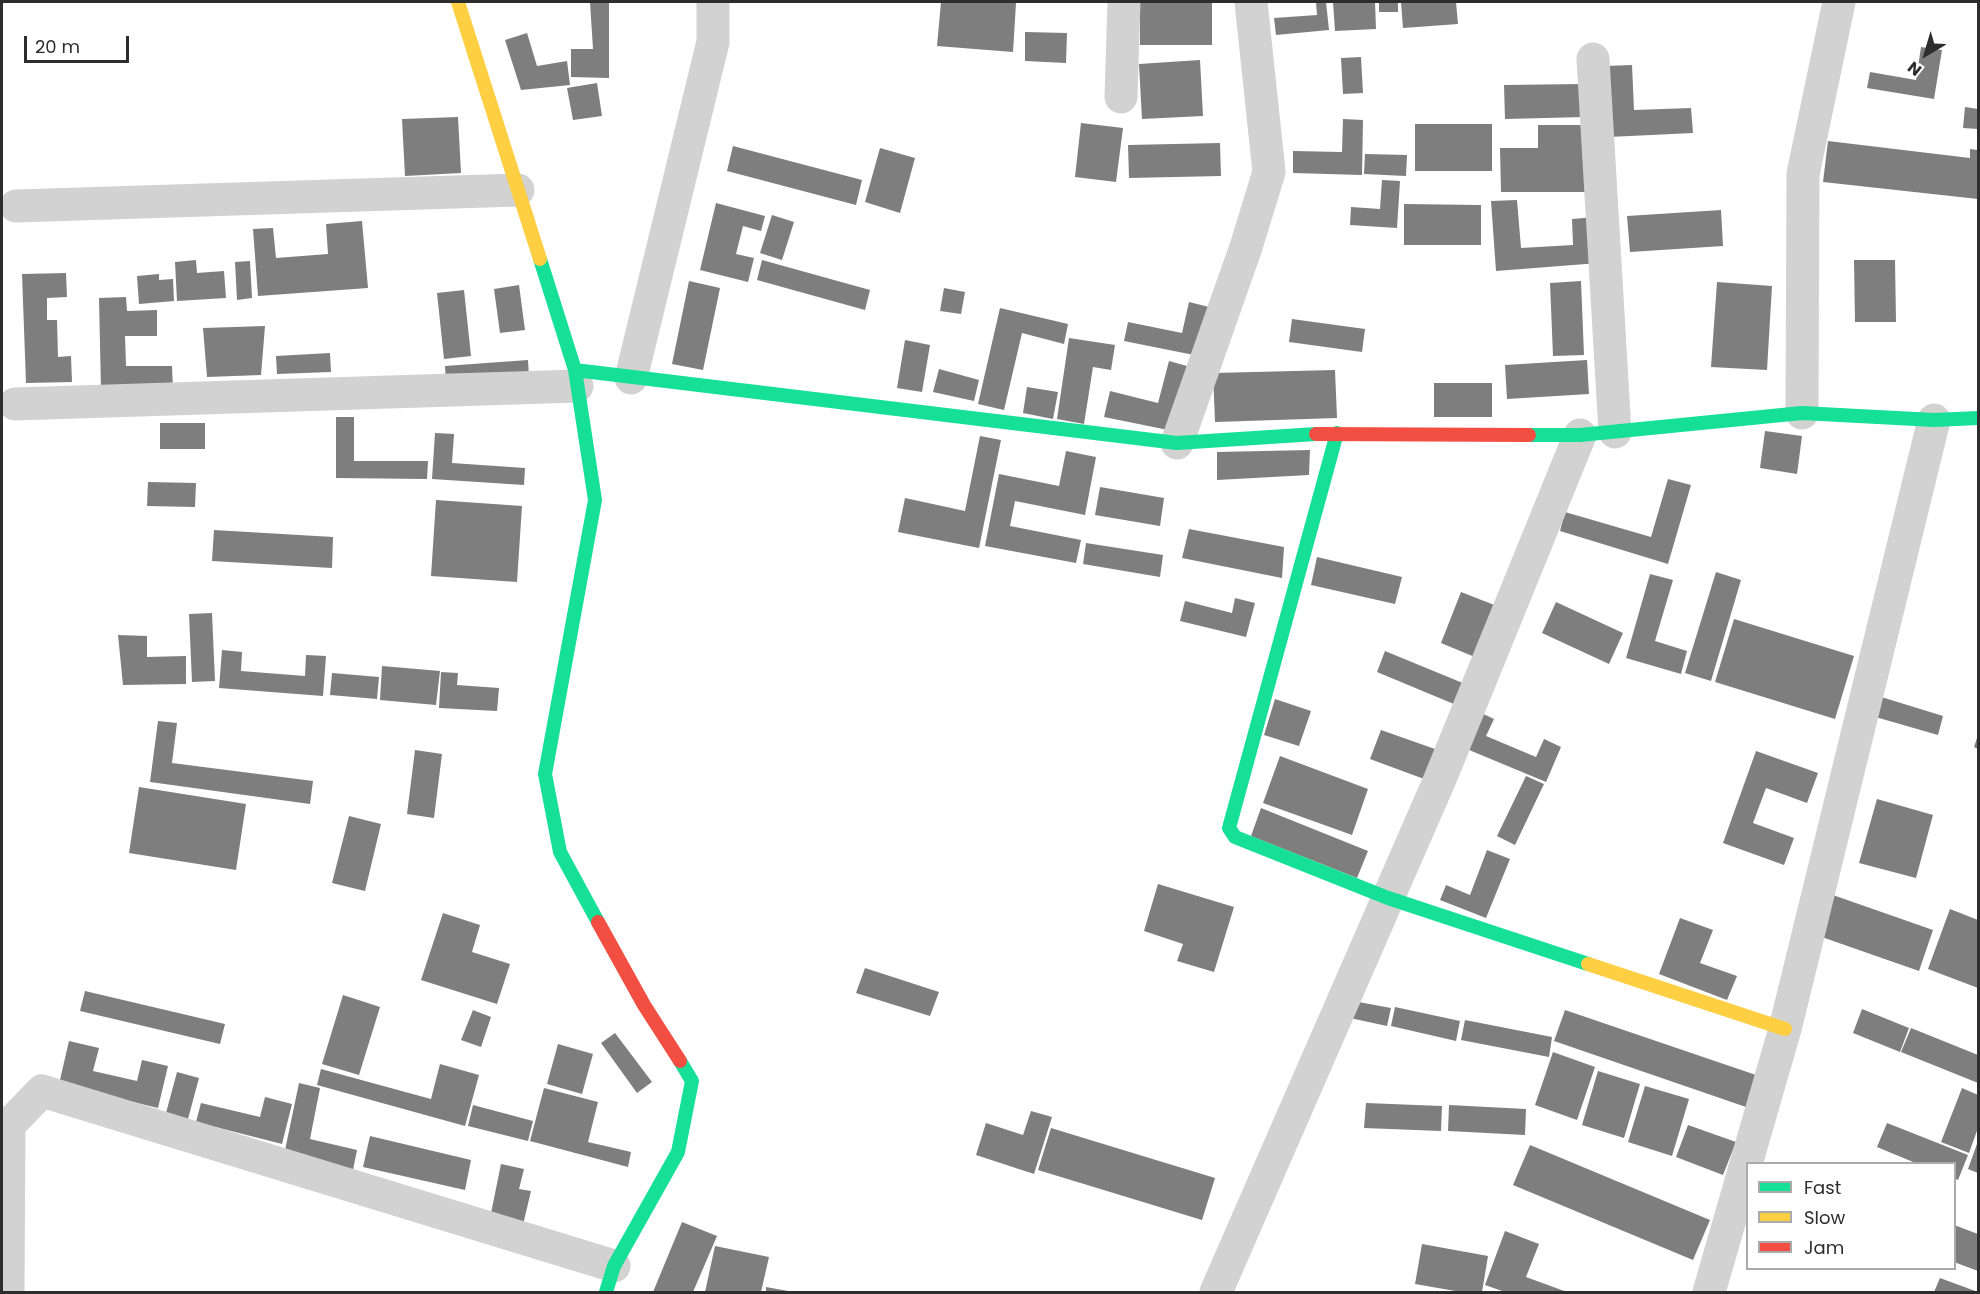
<!DOCTYPE html>
<html>
<head>
<meta charset="utf-8">
<style>
	body { margin:0 }
	#map { position:relative; width:1980px; height:1294px; overflow:hidden; background:#fff; font-family:Poppins,sans-serif }
	canvas { display:block }
	.frame { position:absolute; inset:0; border:3px solid #2d2d2d; pointer-events:none }
	.legend { position:absolute; left:1746px; top:1162px; width:210px; height:108px; box-sizing:border-box; background:#fff; border:2px solid #ababab; margin:0; padding:8px 10px; list-style:none; font-size:18px; color:#2d2d2d }
	.legend li { display:flex; align-items:center; gap:12px; height:30px }
	.legend b { width:30px; border:2px solid #ababab }
	.north { position:absolute; left:1896px; top:24px; width:60px; height:60px; -webkit-text-stroke:4px #fff; paint-order:stroke; rotate:218deg; font-size:16px; font-weight:700; line-height:24px; text-align:center; color:#2d2d2d }
	.north::after { content:''; display:block; margin:auto; width:21px; height:27px; background:#2d2d2d; clip-path:polygon(50% 0,100% 100%,50% 72%,0 100%) }
	.scale { position:absolute; left:24px; top:36px; width:105px; height:27px; box-sizing:border-box; border:3px solid #2d2d2d; border-top:0; padding-left:8px; font-size:18px; line-height:21px; white-space:nowrap; color:#2d2d2d; -webkit-text-stroke:4px #fff; paint-order:stroke }
</style>
</head>
<body>
<div id="map">
<canvas width="1980" height="1294"></canvas>
<div class="frame"></div>
<ul class="legend">
<li><b style="height:8px;background:#16e098"></b>Fast</li>
<li><b style="height:8px;background:#ffcf43"></b>Slow</li>
<li><b style="height:8px;background:#f24e42"></b>Jam</li>
</ul>
<div class="north">N</div>
<div class="scale">20 m</div>
</div>
<script>
const ctx = document.querySelector('canvas').getContext('2d');
ctx.lineJoin = 'round';
function paint(path, color) {
  ctx.fillStyle = color;
  ctx.fill(path, 'evenodd');
}
function strokePath(path, color, width, dash) {
  ctx.strokeStyle = color;
  ctx.lineWidth = width;
  ctx.lineCap = dash ? 'butt' : 'round';
  ctx.setLineDash(dash || []);
  ctx.stroke(path);
}
const building = new Path2D(`
	M 590,2 L 609,2 L 609,78 L 571,77 L 571,49 L 593,49 Z
	M 941,2 L 1016,3 L 1013,52 L 937,46 Z
	M 1140,2 L 1212,2 L 1212,45 L 1140,45 Z
	M 1316,2 L 1326,2 L 1329,30 L 1276,35 L 1274,18 L 1317,15 Z
	M 1333,2 L 1375,2 L 1376,29 L 1335,31 Z
	M 1379,2 L 1398,2 L 1398,12 L 1379,12 Z
	M 1401,2 L 1456,2 L 1458,24 L 1403,28 Z
	M 1025,32 L 1067,33 L 1066,63 L 1025,61 Z
	M 527,33 L 537,66 L 567,61 L 570,85 L 521,90 L 505,40 Z
	M 1921,47 L 1942,50 L 1934,99 L 1867,88 L 1870,72 L 1916,80 Z
	M 1361,57 L 1363,93 L 1343,94 L 1341,58 Z
	M 1200,60 L 1203,116 L 1142,119 L 1139,64 Z
	M 1632,65 L 1634,110 L 1691,108 L 1693,133 L 1609,137 L 1605,66 Z
	M 597,83 L 602,116 L 573,120 L 567,88 Z
	M 1584,84 L 1585,117 L 1505,119 L 1504,85 Z
	M 1965,107 L 1978,109 L 1978,129 L 1963,128 Z
	M 458,117 L 461,173 L 405,176 L 402,119 Z
	M 1343,119 L 1363,120 L 1362,175 L 1293,173 L 1293,151 L 1342,152 Z
	M 1081,123 L 1123,128 L 1116,182 L 1075,177 Z
	M 1415,124 L 1492,124 L 1492,171 L 1415,171 Z
	M 1538,125 L 1588,125 L 1588,192 L 1501,192 L 1500,148 L 1538,148 Z
	M 1828,141 L 1970,158 L 1970,149 L 1978,150 L 1978,199 L 1823,182 Z
	M 1220,143 L 1221,176 L 1129,178 L 1128,145 Z
	M 733,146 L 862,180 L 856,205 L 727,171 Z
	M 880,148 L 915,158 L 900,213 L 865,202 Z
	M 1365,154 L 1407,155 L 1406,176 L 1364,174 Z
	M 1382,180 L 1400,181 L 1397,228 L 1350,225 L 1351,207 L 1380,209 Z
	M 1517,200 L 1521,248 L 1573,245 L 1572,219 L 1596,217 L 1599,263 L 1496,271 L 1491,201 Z
	M 716,203 L 765,216 L 761,231 L 743,226 L 736,254 L 754,258 L 748,282 L 700,270 Z
	M 1404,204 L 1481,205 L 1481,245 L 1404,245 Z
	M 1721,210 L 1723,246 L 1630,252 L 1627,216 Z
	M 772,215 L 794,222 L 782,260 L 760,253 Z
	M 362,221 L 368,288 L 258,296 L 253,229 L 273,228 L 276,258 L 328,254 L 326,224 Z
	M 196,260 L 197,273 L 224,271 L 226,298 L 177,301 L 175,262 Z
	M 762,260 L 870,290 L 865,310 L 757,280 Z
	M 1854,260 L 1895,260 L 1896,322 L 1855,322 Z
	M 250,261 L 252,298 L 237,300 L 235,262 Z
	M 66,273 L 67,297 L 47,298 L 47,320 L 57,320 L 58,357 L 71,356 L 72,382 L 26,383 L 22,274 Z
	M 159,274 L 159,280 L 173,279 L 174,301 L 139,304 L 137,276 Z
	M 689,281 L 720,288 L 703,370 L 672,364 Z
	M 1581,281 L 1584,355 L 1553,356 L 1550,283 Z
	M 1717,282 L 1772,286 L 1767,370 L 1711,367 Z
	M 519,285 L 525,330 L 500,333 L 494,289 Z
	M 944,288 L 965,292 L 961,314 L 940,311 Z
	M 464,290 L 471,356 L 444,359 L 437,293 Z
	M 126,297 L 127,311 L 157,310 L 157,336 L 125,336 L 126,366 L 172,366 L 173,389 L 101,390 L 99,298 Z
	M 1189,302 L 1209,307 L 1199,356 L 1124,341 L 1128,322 L 1182,333 Z
	M 1000,308 L 1068,324 L 1064,344 L 1022,333 L 1004,410 L 978,404 Z
	M 1292,319 L 1365,329 L 1362,352 L 1289,342 Z
	M 265,326 L 261,375 L 207,377 L 203,328 Z
	M 1069,338 L 1115,345 L 1111,370 L 1093,367 L 1084,424 L 1057,419 Z
	M 905,340 L 930,345 L 922,392 L 897,388 Z
	M 330,353 L 331,372 L 277,374 L 276,356 Z
	M 528,360 L 529,377 L 446,383 L 445,366 Z
	M 1587,360 L 1589,394 L 1507,399 L 1505,365 Z
	M 1169,361 L 1187,366 L 1173,431 L 1104,417 L 1110,391 L 1158,403 Z
	M 939,369 L 979,380 L 974,401 L 933,392 Z
	M 1335,370 L 1337,418 L 1215,422 L 1213,373 Z
	M 1434,383 L 1492,383 L 1492,417 L 1434,417 Z
	M 1027,387 L 1058,392 L 1053,419 L 1023,413 Z
	M 336,417 L 354,417 L 354,461 L 428,461 L 427,479 L 336,478 Z
	M 160,423 L 205,423 L 205,449 L 160,449 Z
	M 1765,431 L 1802,436 L 1797,474 L 1760,468 Z
	M 435,433 L 454,434 L 452,463 L 525,468 L 524,485 L 432,479 Z
	M 980,436 L 1001,440 L 979,548 L 898,532 L 905,498 L 965,511 Z
	M 1310,450 L 1309,475 L 1217,480 L 1217,452 Z
	M 1066,451 L 1096,457 L 1085,515 L 1015,501 L 1010,526 L 1081,540 L 1076,563 L 985,546 L 999,474 L 1059,486 Z
	M 1668,479 L 1691,485 L 1668,564 L 1560,531 L 1565,512 L 1651,537 Z
	M 148,482 L 196,483 L 195,507 L 147,506 Z
	M 1100,487 L 1164,498 L 1160,526 L 1095,515 Z
	M 436,500 L 522,506 L 517,582 L 431,576 Z
	M 1189,529 L 1284,547 L 1282,578 L 1182,558 Z
	M 214,530 L 333,537 L 332,568 L 212,561 Z
	M 1086,543 L 1163,555 L 1160,577 L 1083,564 Z
	M 1317,557 L 1402,577 L 1395,604 L 1311,585 Z
	M 1716,572 L 1741,580 L 1711,681 L 1685,673 Z
	M 1650,574 L 1673,580 L 1655,641 L 1687,651 L 1681,674 L 1626,658 Z
	M 1461,592 L 1502,608 L 1482,660 L 1441,643 Z
	M 1235,598 L 1255,603 L 1246,637 L 1180,621 L 1185,601 L 1232,613 Z
	M 1556,602 L 1623,633 L 1609,664 L 1542,633 Z
	M 212,613 L 215,681 L 192,682 L 189,614 Z
	M 1734,619 L 1854,656 L 1835,719 L 1715,682 Z
	M 118,635 L 147,636 L 147,657 L 186,656 L 186,684 L 123,685 Z
	M 222,650 L 242,652 L 241,671 L 305,676 L 306,655 L 326,656 L 323,696 L 219,688 Z
	M 1385,651 L 1470,686 L 1461,707 L 1377,672 Z
	M 382,666 L 440,671 L 436,705 L 380,700 Z
	M 441,672 L 458,673 L 457,685 L 499,688 L 497,711 L 439,708 Z
	M 332,673 L 379,677 L 377,699 L 330,695 Z
	M 1878,696 L 1943,716 L 1938,735 L 1872,716 Z
	M 1275,699 L 1311,711 L 1299,746 L 1264,735 Z
	M 1477,711 L 1494,719 L 1486,736 L 1536,757 L 1544,739 L 1561,747 L 1546,782 L 1462,747 Z
	M 158,721 L 177,723 L 172,763 L 313,781 L 310,804 L 150,782 Z
	M 1381,730 L 1435,749 L 1424,779 L 1370,759 Z
	M 1978,735 L 1978,749 L 1974,747 Z
	M 415,750 L 442,754 L 434,818 L 407,814 Z
	M 1756,751 L 1818,773 L 1807,803 L 1766,788 L 1753,823 L 1794,838 L 1784,865 L 1723,843 Z
	M 1280,756 L 1368,789 L 1352,835 L 1263,803 Z
	M 1526,776 L 1544,784 L 1515,845 L 1497,836 Z
	M 139,787 L 246,804 L 236,870 L 129,853 Z
	M 1877,799 L 1933,815 L 1916,878 L 1859,863 Z
	M 1261,808 L 1368,851 L 1357,878 L 1251,836 Z
	M 349,816 L 381,824 L 365,891 L 332,883 Z
	M 1487,850 L 1510,859 L 1486,918 L 1440,900 L 1446,885 L 1470,895 Z
	M 1158,884 L 1234,907 L 1214,972 L 1177,961 L 1183,944 L 1144,931 Z
	M 1830,894 L 1933,930 L 1919,971 L 1816,935 Z
	M 1950,909 L 1978,920 L 1978,988 L 1928,969 Z
	M 443,913 L 480,925 L 472,952 L 510,964 L 497,1004 L 421,980 Z
	M 1680,918 L 1713,930 L 1700,963 L 1737,976 L 1727,1000 L 1659,974 Z
	M 865,968 L 939,992 L 930,1016 L 856,993 Z
	M 85,991 L 225,1024 L 220,1044 L 80,1011 Z
	M 343,995 L 380,1007 L 359,1075 L 322,1064 Z
	M 1353,1001 L 1391,1008 L 1387,1026 L 1350,1018 Z
	M 1395,1007 L 1460,1021 L 1456,1041 L 1391,1026 Z
	M 1862,1009 L 1909,1028 L 1900,1052 L 1853,1033 Z
	M 473,1010 L 491,1017 L 481,1047 L 461,1040 Z
	M 1565,1010 L 1756,1075 L 1746,1107 L 1554,1041 Z
	M 1465,1020 L 1552,1037 L 1549,1057 L 1461,1040 Z
	M 1911,1028 L 1978,1055 L 1978,1083 L 1901,1052 Z
	M 615,1033 L 652,1082 L 637,1093 L 601,1043 Z
	M 69,1041 L 99,1048 L 93,1071 L 137,1081 L 142,1060 L 168,1066 L 158,1108 L 59,1084 Z
	M 558,1044 L 593,1054 L 582,1094 L 547,1084 Z
	M 1553,1052 L 1595,1067 L 1577,1120 L 1535,1105 Z
	M 440,1064 L 479,1075 L 465,1126 L 317,1085 L 321,1069 L 431,1099 Z
	M 1598,1071 L 1640,1084 L 1624,1138 L 1582,1125 Z
	M 177,1072 L 199,1078 L 188,1119 L 166,1113 Z
	M 299,1083 L 320,1088 L 310,1139 L 357,1150 L 353,1170 L 284,1155 Z
	M 1645,1086 L 1689,1099 L 1672,1156 L 1628,1142 Z
	M 544,1088 L 598,1102 L 588,1142 L 631,1152 L 628,1167 L 530,1141 Z
	M 1962,1088 L 1978,1095 L 1978,1128 L 1969,1153 L 1941,1142 Z
	M 265,1097 L 292,1104 L 282,1144 L 196,1122 L 201,1103 L 260,1117 Z
	M 1366,1103 L 1442,1106 L 1441,1131 L 1364,1128 Z
	M 473,1105 L 533,1121 L 528,1141 L 468,1126 Z
	M 1449,1105 L 1526,1109 L 1525,1135 L 1448,1131 Z
	M 1031,1111 L 1052,1117 L 1034,1174 L 976,1155 L 986,1123 L 1023,1135 Z
	M 1887,1123 L 1968,1155 L 1958,1180 L 1954,1178 L 1954,1164 L 1918,1164 L 1877,1147 Z
	M 1688,1125 L 1736,1142 L 1723,1175 L 1676,1157 Z
	M 1051,1128 L 1215,1178 L 1202,1220 L 1038,1170 Z
	M 370,1136 L 471,1160 L 465,1190 L 363,1167 Z
	M 1978,1141 L 1978,1173 L 1968,1169 Z
	M 1530,1145 L 1710,1220 L 1693,1260 L 1513,1185 Z
	M 501,1164 L 524,1169 L 519,1189 L 531,1191 L 523,1225 L 490,1218 Z
	M 682,1222 L 717,1236 L 693,1292 L 653,1292 Z
	M 1954,1225 L 1978,1234 L 1978,1271 L 1954,1262 Z
	M 1505,1231 L 1539,1244 L 1526,1277 L 1567,1292 L 1505,1292 L 1485,1285 Z
	M 1422,1244 L 1488,1256 L 1482,1292 L 1461,1292 L 1415,1284 Z
	M 715,1246 L 769,1257 L 761,1292 L 705,1292 Z
	M 1940,1278 L 1978,1292 L 1934,1292 Z
	M 766,1287 L 788,1291 L 788,1292 L 766,1292 Z`);
const street = new Path2D(`
	M 1593,59 L 1615,432
	M 1121,97 L 1124,2
	M 16,206 L 518,190
	M 631,378 L 713,42 L 713,2
	M 15,404 L 577,386
	M 1802,413 L 1803,174 L 1839,2
	M 1177,443 L 1246,247 L 1269,172 L 1251,2
	M 8,1292 L 9,1125 L 42,1091 L 614,1266
	M 1216,1292 L 1440,779 L 1580,435
	M 1709,1292 L 1785,1029 L 1934,420`);
const fast = new Path2D(`
	M 540,259 L 575,370 L 595,500 L 545,774 L 560,852 L 598,922
	M 575,370 L 1177,443 L 1316,434
	M 1337,433 L 1229,828 L 1235,837 L 1388,898 L 1588,964
	M 1529,435 L 1580,435 L 1802,413 L 1934,420 L 1978,418
	M 606,1292 L 614,1266 L 678,1152 L 692,1081 L 680,1061`);
const slow = new Path2D(`
	M 458,2 L 540,259
	M 1588,964 L 1785,1029`);
const jam = new Path2D(`
	M 1316,434 L 1529,435
	M 598,922 L 644,1005 L 680,1061`);
paint(building, '#7e7e7e');
strokePath(street, '#d2d2d2', 33);
strokePath(fast, '#16e098', 14);
strokePath(slow, '#ffcf43', 14);
strokePath(jam, '#f24e42', 14);
</script>
</body>
</html>
